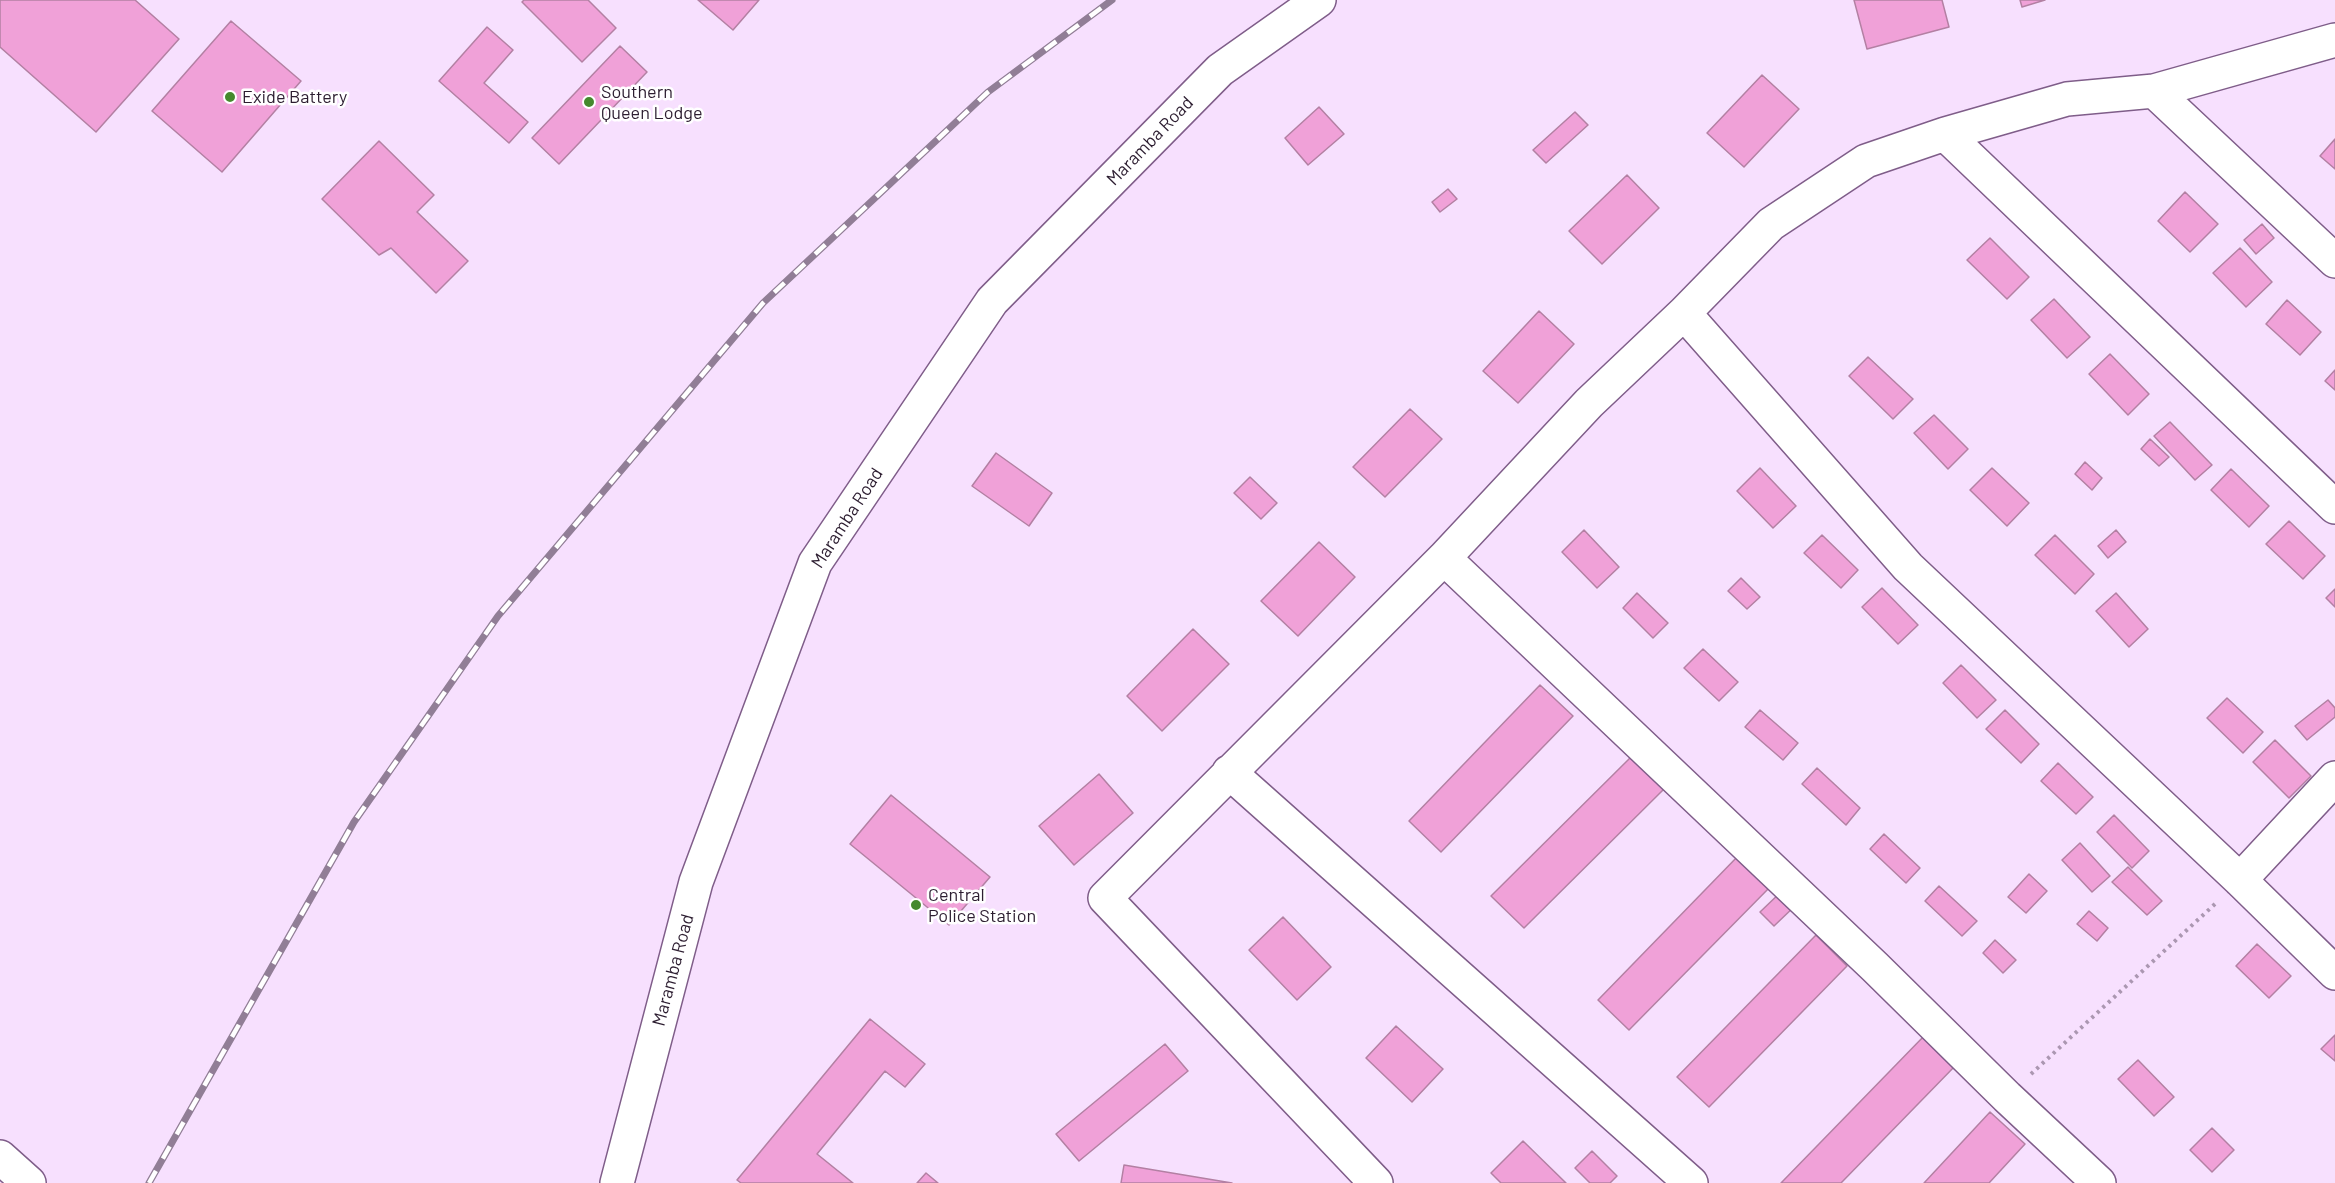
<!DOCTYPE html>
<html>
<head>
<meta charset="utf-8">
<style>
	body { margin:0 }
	canvas { display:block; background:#f7e0fe }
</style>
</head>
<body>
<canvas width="2335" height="1183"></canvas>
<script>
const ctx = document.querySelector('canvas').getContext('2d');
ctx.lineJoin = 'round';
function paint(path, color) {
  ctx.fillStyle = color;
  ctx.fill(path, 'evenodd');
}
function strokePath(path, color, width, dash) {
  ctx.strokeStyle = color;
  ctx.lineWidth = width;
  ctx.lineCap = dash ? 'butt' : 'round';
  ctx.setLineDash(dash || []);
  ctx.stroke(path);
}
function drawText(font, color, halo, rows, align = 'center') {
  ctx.font = font + ' Barlow,sans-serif';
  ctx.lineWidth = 5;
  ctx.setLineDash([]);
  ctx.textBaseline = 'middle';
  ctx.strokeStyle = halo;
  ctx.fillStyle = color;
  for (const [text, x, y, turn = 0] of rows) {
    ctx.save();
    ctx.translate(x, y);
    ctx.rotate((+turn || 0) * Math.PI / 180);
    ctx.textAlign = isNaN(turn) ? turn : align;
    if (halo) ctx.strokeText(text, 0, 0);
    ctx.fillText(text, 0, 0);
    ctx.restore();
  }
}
const building = new Path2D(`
	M 0,0 L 135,0 L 179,39 L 96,132 L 0,47 Z
	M 524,0 L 588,0 L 616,28 L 582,62 L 522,2 Z
	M 698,0 L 759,0 L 733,30 Z
	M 1854,0 L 1942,0 L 1949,27 L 1867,49 Z
	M 2020,0 L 2045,0 L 2022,7 Z
	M 231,21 L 301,81 L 222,172 L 152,111 Z
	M 487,27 L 513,50 L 484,83 L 528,122 L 509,143 L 439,81 Z
	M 620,46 L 647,72 L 559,164 L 532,138 Z
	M 1762,75 L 1799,109 L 1744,167 L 1707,133 Z
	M 1319,107 L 1344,134 L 1308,165 L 1285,138 Z
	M 1575,112 L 1588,125 L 1546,163 L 1533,150 Z
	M 2335,139 L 2335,169 L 2320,156 Z
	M 379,141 L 434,195 L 417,212 L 468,261 L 436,293 L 391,248 L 379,255 L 322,199 Z
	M 1627,175 L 1659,208 L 1602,264 L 1569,231 Z
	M 1448,189 L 1457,199 L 1440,212 L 1432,202 Z
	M 2185,192 L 2218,224 L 2190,252 L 2158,221 Z
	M 2262,224 L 2274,238 L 2256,254 L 2244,240 Z
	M 1990,238 L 2029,277 L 2007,299 L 1967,260 Z
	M 2240,248 L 2272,282 L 2246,307 L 2213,273 Z
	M 2054,299 L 2090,337 L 2067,358 L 2031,320 Z
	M 2287,300 L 2321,332 L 2300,355 L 2266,324 Z
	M 1539,311 L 1574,344 L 1518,403 L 1483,371 Z
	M 2110,354 L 2149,394 L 2128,415 L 2089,374 Z
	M 1868,357 L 1913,399 L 1893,419 L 1849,376 Z
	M 2335,370 L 2335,390 L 2325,381 Z
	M 1410,409 L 1442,439 L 1385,497 L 1353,467 Z
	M 1934,415 L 1968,449 L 1948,469 L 1914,433 Z
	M 2170,422 L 2212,465 L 2195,480 L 2154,436 Z
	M 2150,439 L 2169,457 L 2159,466 L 2141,449 Z
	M 996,453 L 1052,493 L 1029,526 L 972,486 Z
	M 2085,462 L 2102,478 L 2092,490 L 2075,474 Z
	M 1760,468 L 1796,506 L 1773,528 L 1737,491 Z
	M 1992,468 L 2029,503 L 2007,526 L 1970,490 Z
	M 2231,469 L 2269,506 L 2249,527 L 2211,490 Z
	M 1250,477 L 1277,503 L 1261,519 L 1234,493 Z
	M 2289,521 L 2325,556 L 2303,579 L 2266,544 Z
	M 1584,530 L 1619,567 L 1597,588 L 1562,552 Z
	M 2116,530 L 2126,542 L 2108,558 L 2098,546 Z
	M 1822,535 L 1858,570 L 1841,588 L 1804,553 Z
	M 2055,535 L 2094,574 L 2075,594 L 2035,555 Z
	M 1319,542 L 1355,577 L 1298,636 L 1261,601 Z
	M 1741,578 L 1760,597 L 1747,609 L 1728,591 Z
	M 1882,588 L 1918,625 L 1898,644 L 1862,607 Z
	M 2335,589 L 2335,607 L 2326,598 Z
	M 1637,593 L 1668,623 L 1653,638 L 1623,608 Z
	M 2116,593 L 2148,629 L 2129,647 L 2096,611 Z
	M 1193,629 L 1229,664 L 1162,731 L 1127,696 Z
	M 1703,649 L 1738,682 L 1719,701 L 1684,668 Z
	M 1961,665 L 1996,700 L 1977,718 L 1943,683 Z
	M 1540,685 L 1573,716 L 1441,852 L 1409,821 Z
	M 2227,698 L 2263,732 L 2243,753 L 2207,718 Z
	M 2328,700 L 2335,708 L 2335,717 L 2307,740 L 2295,726 Z
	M 1760,710 L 1798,743 L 1783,760 L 1745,727 Z
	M 2005,710 L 2039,744 L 2021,763 L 1986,729 Z
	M 2275,740 L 2311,776 L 2289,798 L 2253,762 Z
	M 1631,757 L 1664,789 L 1524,928 L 1491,896 Z
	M 2058,763 L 2093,797 L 2076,814 L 2041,781 Z
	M 1817,768 L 1860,808 L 1846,825 L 1802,784 Z
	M 1099,774 L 1133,813 L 1074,865 L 1039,826 Z
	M 891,795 L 990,877 L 949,925 L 850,844 Z
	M 2114,815 L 2149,851 L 2132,868 L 2097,832 Z
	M 1884,834 L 1920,868 L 1906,883 L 1870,849 Z
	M 2080,843 L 2110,876 L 2092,892 L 2062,860 Z
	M 1740,854 L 1772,885 L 1629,1030 L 1598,1000 Z
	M 2128,867 L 2162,901 L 2147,915 L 2112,882 Z
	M 2029,874 L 2047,891 L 2026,913 L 2008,897 Z
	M 1939,886 L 1977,921 L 1962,936 L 1925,901 Z
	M 1783,890 L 1797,904 L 1774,926 L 1760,912 Z
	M 2089,911 L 2108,928 L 2097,941 L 2077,924 Z
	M 1283,917 L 1331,967 L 1297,1000 L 1249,950 Z
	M 1816,935 L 1847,966 L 1709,1107 L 1677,1077 Z
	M 1995,940 L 2016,960 L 2003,973 L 1983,953 Z
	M 2257,944 L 2291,976 L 2269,998 L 2236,966 Z
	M 870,1019 L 925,1064 L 905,1087 L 885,1071 L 817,1154 L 853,1183 L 741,1183 L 737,1180 Z
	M 1396,1026 L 1443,1069 L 1412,1102 L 1366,1058 Z
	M 1925,1035 L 1956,1065 L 1841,1183 L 1781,1183 Z
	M 2335,1035 L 2335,1061 L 2321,1049 Z
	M 1165,1044 L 1188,1071 L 1079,1161 L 1056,1134 Z
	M 2138,1060 L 2174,1097 L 2154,1116 L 2118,1079 Z
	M 1990,1112 L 2025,1144 L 1989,1183 L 1924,1183 Z
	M 2212,1128 L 2234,1150 L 2212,1172 L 2190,1150 Z
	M 1523,1141 L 1566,1183 L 1501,1183 L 1491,1173 Z
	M 1592,1151 L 1617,1176 L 1610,1183 L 1590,1183 L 1575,1168 Z
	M 1124,1165 L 1232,1183 L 1121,1183 Z
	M 926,1173 L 938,1183 L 917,1183 Z`);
const path = new Path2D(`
	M 2031,1074 L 2215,904`);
const minor = new Path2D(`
	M 2154,91 L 2335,261
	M 1945,134 L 2335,507
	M 1684,313 L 1908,567 L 2240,880 L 2335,973
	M 1444,558 L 1875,967 L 2007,1097 L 2099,1183
	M 1229,772 L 1691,1183
	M 2240,880 L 2335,778
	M 0,1157 L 29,1183
	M 617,1183 L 696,882 L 815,563 L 992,301 L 1220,70 L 1319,0
	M 1376,1183 L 1105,898 L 1444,558 L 1589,403 L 1684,313 L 1771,224 L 1866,161 L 1945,134 L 2067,99 L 2154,91 L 2335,40`);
const rail = new Path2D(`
	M 149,1183 L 354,822 L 498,616 L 763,303 L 988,92 L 1112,0`);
const markers = [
	[230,97,6,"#45892d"],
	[589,102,6,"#45892d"],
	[916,905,6,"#45892d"]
];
const poiNames = [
	["Southern",601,92],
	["Queen Lodge",601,113],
	["Exide Battery",242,97],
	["Central",928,895],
	["Police Station",928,916]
];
const streetNames = [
	["Maramba Road",1150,141,-46],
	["Maramba Road",847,518,-57],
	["Maramba Road",673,970,-75]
];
paint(building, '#f0a1d8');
strokePath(building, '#b380a3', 1.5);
strokePath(minor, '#7f5d89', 36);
strokePath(path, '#ab97b1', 4, [3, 4.5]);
strokePath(minor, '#fff', 33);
strokePath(rail, '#917e96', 7);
strokePath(rail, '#fff', 4.5, [14]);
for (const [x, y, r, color] of markers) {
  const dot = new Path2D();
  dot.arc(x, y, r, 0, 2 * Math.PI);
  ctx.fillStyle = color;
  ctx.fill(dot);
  strokePath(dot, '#fff', 2);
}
drawText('18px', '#2c1d30', '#fff', poiNames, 'left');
drawText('18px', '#2c1d30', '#fff', streetNames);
</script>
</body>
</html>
